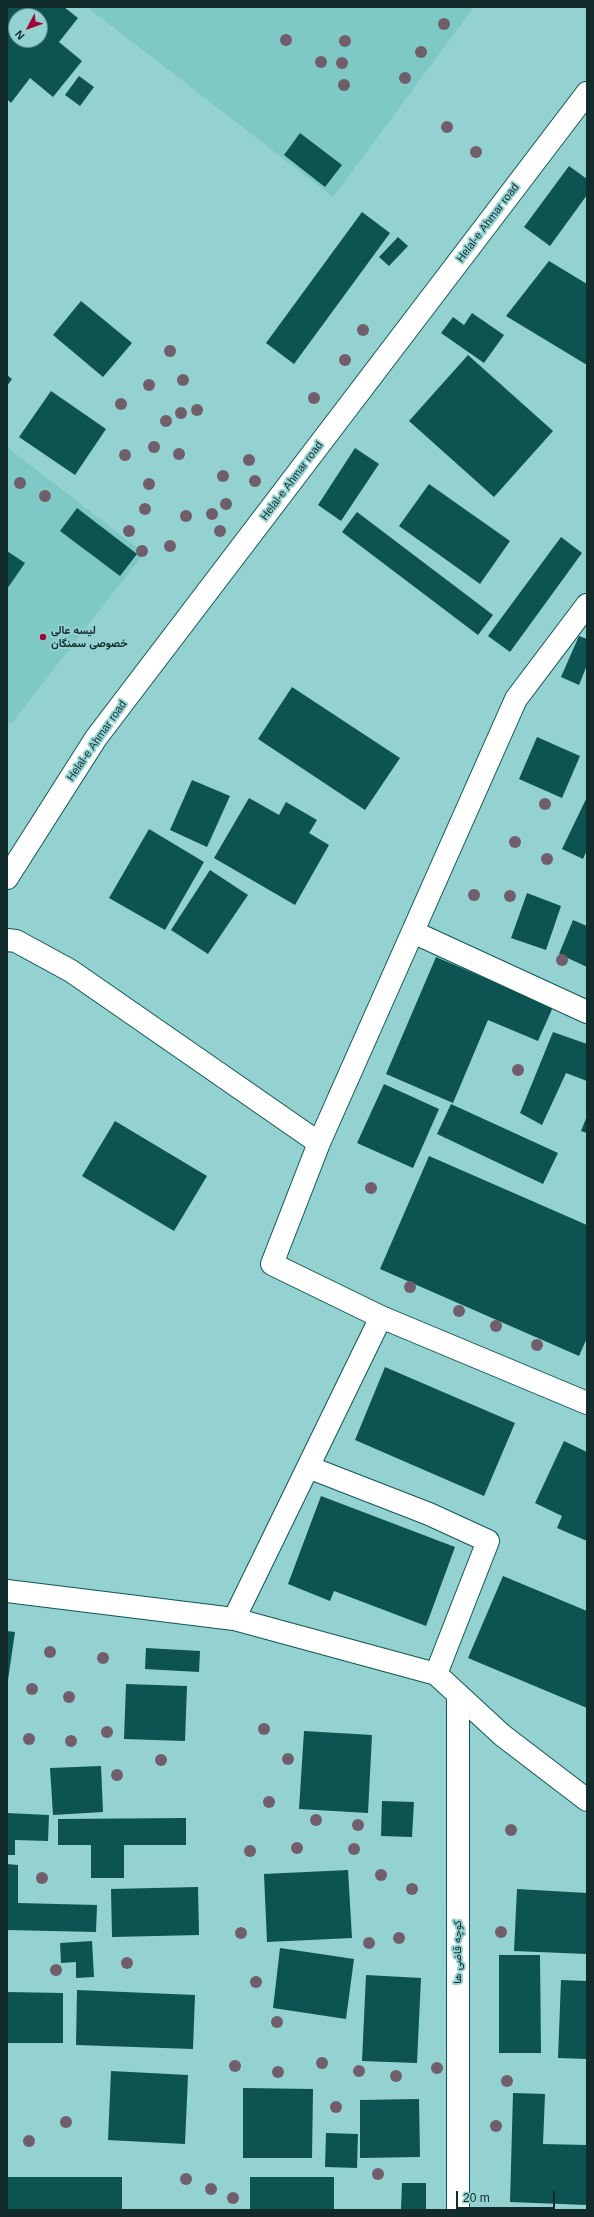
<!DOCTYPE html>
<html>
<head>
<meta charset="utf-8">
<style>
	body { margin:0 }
	#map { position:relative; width:594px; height:2217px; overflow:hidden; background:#93d2d1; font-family:Arial,sans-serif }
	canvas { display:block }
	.frame { position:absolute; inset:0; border:8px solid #122c2c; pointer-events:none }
	.north { position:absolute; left:8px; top:8px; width:40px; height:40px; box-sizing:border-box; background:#93d2d1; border:1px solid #5f908f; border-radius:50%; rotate:229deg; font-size:11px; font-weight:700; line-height:16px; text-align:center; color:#122c2c }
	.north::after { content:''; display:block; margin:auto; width:14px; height:18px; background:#a20235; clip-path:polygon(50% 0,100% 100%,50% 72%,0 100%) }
	.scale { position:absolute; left:456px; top:2191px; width:99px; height:18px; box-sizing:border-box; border:2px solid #122c2c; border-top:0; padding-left:5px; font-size:12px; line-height:14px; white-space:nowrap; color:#122c2c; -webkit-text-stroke:3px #93d2d1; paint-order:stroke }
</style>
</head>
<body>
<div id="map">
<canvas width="594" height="2217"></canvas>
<div class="frame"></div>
<div class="north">N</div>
<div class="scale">20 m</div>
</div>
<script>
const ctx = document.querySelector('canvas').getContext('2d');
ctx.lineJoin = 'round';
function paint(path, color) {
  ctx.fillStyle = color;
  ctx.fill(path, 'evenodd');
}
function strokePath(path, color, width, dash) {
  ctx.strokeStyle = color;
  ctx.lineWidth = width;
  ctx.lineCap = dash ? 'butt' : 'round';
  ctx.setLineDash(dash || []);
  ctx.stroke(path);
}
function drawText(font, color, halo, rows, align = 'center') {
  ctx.font = font + ' Arial,Vazirmatn,sans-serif';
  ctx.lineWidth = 4;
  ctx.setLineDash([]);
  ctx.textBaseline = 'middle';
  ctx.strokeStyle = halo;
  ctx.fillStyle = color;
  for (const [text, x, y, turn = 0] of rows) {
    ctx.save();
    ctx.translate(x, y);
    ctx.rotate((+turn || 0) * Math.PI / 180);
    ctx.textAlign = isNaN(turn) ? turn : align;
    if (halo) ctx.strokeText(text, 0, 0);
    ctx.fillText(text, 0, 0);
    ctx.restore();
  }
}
const built = new Path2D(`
	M 87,7 L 474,7 L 333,197 Z
	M 7,447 L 144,553 L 11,724 L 7,722 Z`);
const building = new Path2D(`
	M 7,7 L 64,7 L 78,18 L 59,42 L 82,61 L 53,97 L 30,78 L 11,103 L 7,99 ZM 16,16 L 40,16 L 40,40 L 16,40 Z
	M 79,76 L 94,87 L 80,106 L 65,95 Z
	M 300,133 L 342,165 L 325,187 L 284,155 Z
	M 569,166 L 587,179 L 587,195 L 550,246 L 524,227 Z
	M 362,212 L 390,233 L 294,364 L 266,343 Z
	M 398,237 L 408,246 L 389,266 L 379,257 Z
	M 549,261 L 587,284 L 587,365 L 506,316 Z
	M 81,301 L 132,343 L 103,377 L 53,335 Z
	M 472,313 L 504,335 L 484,363 L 441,333 L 453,317 L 464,325 Z
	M 468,355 L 553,431 L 494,497 L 409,421 Z
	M 7,375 L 12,379 L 7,386 Z
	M 51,391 L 106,429 L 75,475 L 19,437 Z
	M 355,448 L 379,464 L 341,521 L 318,505 Z
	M 429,484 L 510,541 L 480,584 L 399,526 Z
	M 77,508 L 137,554 L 120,576 L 60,531 Z
	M 357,512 L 493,615 L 478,635 L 342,532 Z
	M 561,537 L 582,553 L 510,652 L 488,636 Z
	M 7,551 L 25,563 L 7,589 Z
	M 579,636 L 587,639 L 587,665 L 579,685 L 561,677 Z
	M 292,687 L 400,758 L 365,810 L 258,739 Z
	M 537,737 L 580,756 L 562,798 L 519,779 Z
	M 192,780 L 230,796 L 207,847 L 170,830 Z
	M 587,797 L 587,850 L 583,859 L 562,849 Z
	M 249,798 L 279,815 L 286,802 L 317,820 L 309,833 L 329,845 L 295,905 L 214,858 Z
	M 149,829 L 204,862 L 165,930 L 109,898 Z
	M 210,870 L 248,895 L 208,954 L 171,930 Z
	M 527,893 L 561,906 L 546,950 L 511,938 Z
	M 573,920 L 587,926 L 587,967 L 559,954 Z
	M 436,957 L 553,1007 L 538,1041 L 488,1020 L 453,1103 L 386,1074 Z
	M 553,1032 L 587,1044 L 587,1081 L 566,1073 L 542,1125 L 520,1113 Z
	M 384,1084 L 439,1109 L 413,1168 L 357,1143 Z
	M 451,1104 L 558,1153 L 543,1184 L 437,1134 Z
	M 587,1116 L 587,1133 L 581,1131 Z
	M 115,1121 L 207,1176 L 174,1231 L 82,1176 Z
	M 429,1156 L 587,1225 L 587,1338 L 579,1356 L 380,1269 Z
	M 385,1367 L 515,1423 L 484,1496 L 355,1440 Z
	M 564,1441 L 587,1452 L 587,1541 L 557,1528 L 562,1516 L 535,1503 Z
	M 321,1496 L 455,1547 L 426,1626 L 334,1591 L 330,1601 L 288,1584 Z
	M 503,1576 L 587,1611 L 587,1708 L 468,1658 Z
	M 7,1631 L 15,1632 L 8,1680 L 7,1680 Z
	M 146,1648 L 200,1651 L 199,1672 L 145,1669 Z
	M 126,1684 L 187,1686 L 185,1741 L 124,1739 Z
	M 304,1731 L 372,1735 L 368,1813 L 299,1809 Z
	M 101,1766 L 103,1812 L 53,1815 L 50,1768 Z
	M 382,1801 L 414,1802 L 412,1837 L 381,1836 Z
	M 7,1813 L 49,1815 L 48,1841 L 15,1840 L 15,1855 L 7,1855 Z
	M 186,1818 L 186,1845 L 124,1845 L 124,1878 L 91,1878 L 91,1845 L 58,1845 L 58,1819 Z
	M 7,1864 L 18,1865 L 18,1903 L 97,1905 L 96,1932 L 7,1930 Z
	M 348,1870 L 352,1938 L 267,1942 L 264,1874 Z
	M 198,1887 L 199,1935 L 112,1937 L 111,1889 Z
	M 517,1889 L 587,1893 L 587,1954 L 514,1951 Z
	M 92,1941 L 94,1977 L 76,1978 L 76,1962 L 61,1963 L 60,1943 Z
	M 280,1948 L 354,1959 L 346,2019 L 273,2008 Z
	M 499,1955 L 540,1955 L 541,2053 L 499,2053 Z
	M 366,1975 L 421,1978 L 417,2063 L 362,2061 Z
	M 561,1980 L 587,1981 L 587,2059 L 558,2058 Z
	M 77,1990 L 195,1995 L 193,2049 L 76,2045 Z
	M 7,1992 L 63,1993 L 63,2043 L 7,2043 Z
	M 111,2071 L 188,2075 L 185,2144 L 108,2140 Z
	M 243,2088 L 313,2089 L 312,2158 L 243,2158 Z
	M 513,2093 L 545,2094 L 543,2144 L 587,2145 L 587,2205 L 510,2202 Z
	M 419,2099 L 420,2157 L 360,2158 L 360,2100 Z
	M 326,2133 L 358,2134 L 357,2168 L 325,2167 Z
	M 7,2177 L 122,2177 L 122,2210 L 7,2210 Z
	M 250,2177 L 334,2177 L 334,2210 L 250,2210 Z
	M 402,2183 L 426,2183 L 426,2210 L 401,2210 Z`);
const minor = new Path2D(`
	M 7,878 L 96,738 L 587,93
	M 413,932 L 587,1012
	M 7,940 L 16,941 L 71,971 L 319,1143 L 272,1264 L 381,1317 L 308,1467 L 429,1514 L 488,1541 L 436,1674 L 502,1735 L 587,1800
	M 319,1143 L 516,699 L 587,605
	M 381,1317 L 587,1403
	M 7,1591 L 234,1619 L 436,1674
	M 234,1619 L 308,1467
	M 458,1695 L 458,2210`);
const trees = [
	[444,24],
	[286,40],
	[345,41],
	[421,52],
	[321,62],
	[342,63],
	[405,78],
	[344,85],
	[447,127],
	[476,152],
	[363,330],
	[170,351],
	[345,360],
	[183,380],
	[149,385],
	[314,398],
	[121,404],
	[197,410],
	[181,413],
	[166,421],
	[154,447],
	[179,454],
	[125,455],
	[249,460],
	[223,476],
	[255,481],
	[20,483],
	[149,484],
	[45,496],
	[226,504],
	[145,509],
	[212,514],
	[186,516],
	[129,531],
	[220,531],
	[170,546],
	[142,551],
	[545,804],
	[515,842],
	[547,859],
	[474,895],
	[510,896],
	[562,960],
	[518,1070],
	[371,1188],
	[410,1287],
	[459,1311],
	[496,1326],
	[537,1345],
	[50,1652],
	[103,1658],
	[32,1689],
	[69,1697],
	[264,1729],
	[107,1732],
	[29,1739],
	[71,1741],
	[288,1759],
	[161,1760],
	[117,1775],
	[269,1802],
	[316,1820],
	[358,1825],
	[511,1830],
	[297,1848],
	[354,1849],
	[250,1851],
	[381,1875],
	[42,1878],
	[412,1889],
	[501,1932],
	[241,1933],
	[399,1938],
	[369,1943],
	[127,1963],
	[56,1970],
	[256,1982],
	[277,2022],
	[322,2063],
	[235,2066],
	[437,2068],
	[359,2071],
	[278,2072],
	[396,2076],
	[507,2081],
	[336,2107],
	[66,2122],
	[496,2126],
	[29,2141],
	[378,2174],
	[186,2179],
	[211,2189],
	[233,2198]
];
const markers = [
	[43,637,4,"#a20235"]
];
const streetNames = [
	["Helal-e Ahmar road",488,223,-53],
	["Helal-e Ahmar road",292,481,-53],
	["Helal-e Ahmar road",97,741,-55],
	["کوچه قاضی ها",458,1952,-90]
];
const poiNames = [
	["لیسه عالی",51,631],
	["خصوصی سمنگان",51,644]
];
paint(built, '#7ec8c6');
paint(building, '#0c5352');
strokePath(minor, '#105555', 24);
strokePath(minor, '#fff', 22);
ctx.fillStyle = '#715e6b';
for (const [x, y] of trees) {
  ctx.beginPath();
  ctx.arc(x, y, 6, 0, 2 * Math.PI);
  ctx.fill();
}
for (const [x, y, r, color] of markers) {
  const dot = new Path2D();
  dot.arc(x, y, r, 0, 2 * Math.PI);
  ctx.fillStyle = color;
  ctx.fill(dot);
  strokePath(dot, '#93d2d1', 1.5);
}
drawText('11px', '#122c2c', '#93d2d1', streetNames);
drawText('bold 11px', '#122c2c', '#93d2d1', poiNames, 'left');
</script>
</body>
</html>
